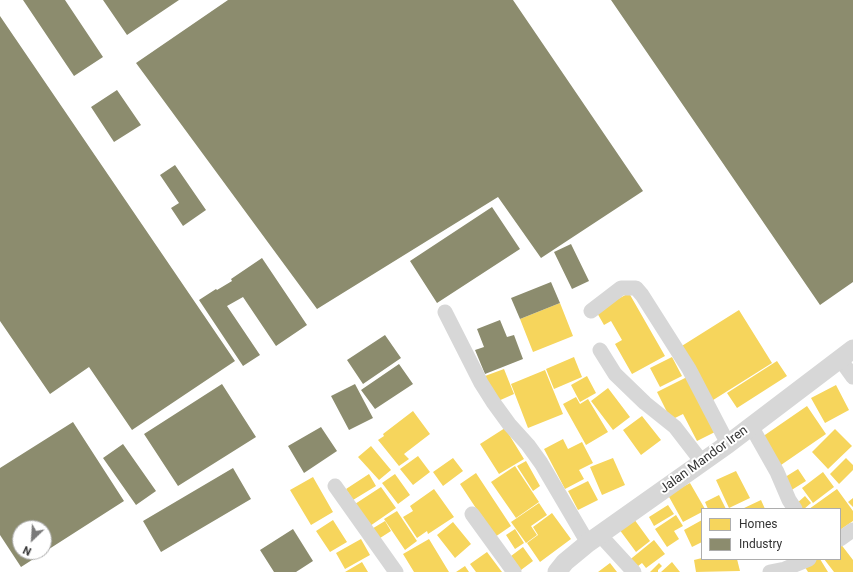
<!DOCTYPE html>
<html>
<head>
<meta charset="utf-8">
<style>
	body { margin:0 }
	#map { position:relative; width:853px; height:572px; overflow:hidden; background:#fff; font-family:Roboto,sans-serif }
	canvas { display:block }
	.legend { position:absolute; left:701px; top:508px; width:140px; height:52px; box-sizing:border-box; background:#fff; border:1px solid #adadad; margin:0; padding:5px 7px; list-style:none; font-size:12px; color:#333 }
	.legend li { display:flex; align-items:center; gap:8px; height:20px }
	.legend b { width:20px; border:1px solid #adadad }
	.north { position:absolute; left:12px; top:520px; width:40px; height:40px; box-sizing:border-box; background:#fff; border:1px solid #adadad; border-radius:50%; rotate:205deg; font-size:11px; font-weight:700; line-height:16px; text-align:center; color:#333 }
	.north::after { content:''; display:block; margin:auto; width:14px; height:18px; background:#7a7a7a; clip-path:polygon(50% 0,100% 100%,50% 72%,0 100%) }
</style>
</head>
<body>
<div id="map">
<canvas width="853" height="572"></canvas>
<ul class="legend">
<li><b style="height:11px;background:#f6d55c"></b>Homes</li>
<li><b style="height:11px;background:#8c8c6e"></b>Industry</li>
</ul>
<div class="north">N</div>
</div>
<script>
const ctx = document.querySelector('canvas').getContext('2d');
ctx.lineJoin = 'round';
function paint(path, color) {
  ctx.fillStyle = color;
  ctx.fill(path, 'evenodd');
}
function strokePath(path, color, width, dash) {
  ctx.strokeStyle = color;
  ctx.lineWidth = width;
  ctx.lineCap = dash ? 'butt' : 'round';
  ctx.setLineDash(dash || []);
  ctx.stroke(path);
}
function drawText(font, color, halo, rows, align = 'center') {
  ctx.font = font + ' Roboto,sans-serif';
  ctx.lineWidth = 4;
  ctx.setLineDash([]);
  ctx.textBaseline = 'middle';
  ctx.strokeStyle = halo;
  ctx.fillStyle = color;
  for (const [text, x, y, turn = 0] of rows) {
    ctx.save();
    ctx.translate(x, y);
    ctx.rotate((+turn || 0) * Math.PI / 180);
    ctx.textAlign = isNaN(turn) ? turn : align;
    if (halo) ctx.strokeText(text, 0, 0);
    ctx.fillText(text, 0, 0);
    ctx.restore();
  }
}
const homes = new Path2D(`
	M 629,293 L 665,356 L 632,374 L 615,344 L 622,340 L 611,321 L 604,325 L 596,311 Z
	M 560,303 L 573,336 L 533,352 L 520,319 Z
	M 739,310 L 772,363 L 710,402 L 677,349 Z
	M 574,357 L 582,377 L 554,389 L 546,369 Z
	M 672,357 L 682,376 L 660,387 L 650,368 Z
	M 777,361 L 787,376 L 737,408 L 727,393 Z
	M 504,369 L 514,394 L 496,402 L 485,376 Z
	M 545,370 L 563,414 L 528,428 L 511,384 Z
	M 587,376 L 596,393 L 580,402 L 571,385 Z
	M 687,377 L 715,432 L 697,441 L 683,414 L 671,420 L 657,392 Z
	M 836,385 L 849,410 L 825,423 L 811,398 Z
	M 608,388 L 630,417 L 613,430 L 591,401 Z
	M 576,397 L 580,404 L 588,399 L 608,432 L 586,445 L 563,404 Z
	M 807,406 L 826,434 L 781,465 L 762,437 Z
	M 413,411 L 430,434 L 404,454 L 409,459 L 399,466 L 378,440 L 384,436 L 383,434 Z
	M 642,416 L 661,440 L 641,455 L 623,430 Z
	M 505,428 L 524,459 L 499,474 L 480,444 Z
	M 835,429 L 852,446 L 828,469 L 812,452 Z
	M 563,439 L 568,449 L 582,442 L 593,463 L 579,470 L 584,479 L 565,489 L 544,449 Z
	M 371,446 L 391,470 L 379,480 L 358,457 Z
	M 418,456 L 430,472 L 413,485 L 400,469 Z
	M 453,458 L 463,471 L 443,486 L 433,472 Z
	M 613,458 L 625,485 L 602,495 L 590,467 Z
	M 846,458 L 853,465 L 853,470 L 839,484 L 830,474 Z
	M 526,461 L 540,486 L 533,491 L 517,466 Z
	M 515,466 L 539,502 L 516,518 L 491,482 Z
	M 798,469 L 806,481 L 790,491 L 782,479 Z
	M 736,471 L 750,498 L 729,508 L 716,480 Z
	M 823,472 L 834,487 L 813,503 L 802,488 Z
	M 476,473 L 511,526 L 495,537 L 460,484 Z
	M 369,474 L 376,486 L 353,500 L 346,489 Z
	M 395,474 L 410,495 L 398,504 L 382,483 Z
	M 313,477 L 333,512 L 311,525 L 290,490 Z
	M 588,481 L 598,500 L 578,510 L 568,491 Z
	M 690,483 L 705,509 L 702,509 L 702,512 L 683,522 L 668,495 Z
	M 381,487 L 396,508 L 370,526 L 355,504 Z
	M 434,489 L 454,517 L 428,534 L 427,531 L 417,538 L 403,517 L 413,511 L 410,506 Z
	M 837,489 L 853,511 L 853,521 L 840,530 L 840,509 L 809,509 Z
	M 719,495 L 726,509 L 708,509 L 705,502 Z
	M 805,496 L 811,503 L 804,509 L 800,509 L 796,504 Z
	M 853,498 L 853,507 L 848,502 Z
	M 761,500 L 765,509 L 742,509 Z
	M 539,503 L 547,515 L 531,526 L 537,535 L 526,543 L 511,522 Z
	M 668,505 L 674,514 L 654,526 L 649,517 Z
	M 397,511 L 417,541 L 405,550 L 384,519 Z
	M 552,513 L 571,539 L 540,562 L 527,543 L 538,535 L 533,527 Z
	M 676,515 L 683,526 L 674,531 L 679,539 L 667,547 L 655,529 Z
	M 634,519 L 650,541 L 636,552 L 619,529 Z
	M 333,520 L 347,542 L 330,552 L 316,531 Z
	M 702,520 L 702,542 L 692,547 L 684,530 Z
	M 385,521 L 391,531 L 377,540 L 370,530 Z
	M 453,522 L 471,544 L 455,558 L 437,535 Z
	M 515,529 L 524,543 L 515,549 L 506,535 Z
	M 361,539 L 370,555 L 345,569 L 336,553 Z
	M 429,539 L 449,572 L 414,572 L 403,554 Z
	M 654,540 L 665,554 L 646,568 L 642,563 L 633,570 L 627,562 Z
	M 840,543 L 853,560 L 853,572 L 834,572 L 824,559 L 840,559 Z
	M 523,547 L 533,561 L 521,570 L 511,556 Z
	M 487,552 L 502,572 L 476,572 L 470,564 Z
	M 702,558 L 737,559 L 740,571 L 696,572 L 694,560 Z
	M 812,559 L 820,559 L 828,572 L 808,572 L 803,564 Z
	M 362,562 L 368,572 L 345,572 Z
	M 672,562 L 680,572 L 661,572 Z
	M 610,563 L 617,572 L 598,572 Z
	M 659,563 L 662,566 L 658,570 L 658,572 L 650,572 Z
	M 465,566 L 469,572 L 456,572 Z`);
const industry = new Path2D(`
	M 23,0 L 65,0 L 103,57 L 74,76 Z
	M 103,0 L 179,0 L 127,35 Z
	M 228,0 L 513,0 L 643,191 L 541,258 L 498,197 L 317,309 L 136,63 Z
	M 611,0 L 853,0 L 853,282 L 820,305 Z
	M 0,16 L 235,361 L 132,430 L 89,367 L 50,394 L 0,321 Z
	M 117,90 L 141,125 L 114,142 L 91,107 Z
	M 175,165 L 206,210 L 183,226 L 171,208 L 179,203 L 160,175 Z
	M 492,207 L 520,249 L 437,303 L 410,261 Z
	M 571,244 L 589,281 L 572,289 L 554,252 Z
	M 262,258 L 307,325 L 276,346 L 243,297 L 227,306 L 260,355 L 243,366 L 199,300 L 216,289 L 217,290 L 232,281 L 231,279 Z
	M 551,282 L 560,303 L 520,319 L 511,298 Z
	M 500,320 L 507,337 L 514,335 L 523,359 L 485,374 L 475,350 L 484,347 L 477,329 Z
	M 385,335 L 401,358 L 363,384 L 347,360 Z
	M 399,364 L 413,384 L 375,409 L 361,390 Z
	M 222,384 L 256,437 L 178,486 L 144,434 Z
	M 355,384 L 373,418 L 349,430 L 331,396 Z
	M 73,422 L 124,501 L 21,567 L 0,535 L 0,468 ZM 20,528 L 44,528 L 44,552 L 20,552 Z
	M 321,427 L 337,451 L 304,473 L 288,446 Z
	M 123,444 L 156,491 L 136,505 L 103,458 Z
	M 233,468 L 251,499 L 161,552 L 143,521 Z
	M 293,529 L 313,561 L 296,572 L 274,572 L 260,550 Z`);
const minor = new Path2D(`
	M 591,311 L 621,288 L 636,288 L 642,295 L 689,369 L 728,444
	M 445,312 L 481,383 L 493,402 L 509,424 L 528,445 L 541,463 L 588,543
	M 600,350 L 615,374 L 645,403 L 675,427 L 702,462
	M 840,359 L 853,377
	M 751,426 L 777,472 L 789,500 L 795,509
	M 335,486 L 396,572
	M 472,514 L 514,572
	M 600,535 L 634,572
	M 840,539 L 853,530
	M 770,572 L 785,569 L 809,559`);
const tertiary = new Path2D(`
	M 557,572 L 565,562 L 588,543 L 728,444 L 853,349`);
const streetNames = [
	["Jalan Mandor Iren",704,460,-36]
];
paint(homes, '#f6d55c');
paint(industry, '#8c8c6e');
strokePath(minor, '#d7d7d7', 15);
strokePath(tertiary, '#d7d7d7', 19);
drawText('13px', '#333', '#fff', streetNames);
</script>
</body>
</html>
